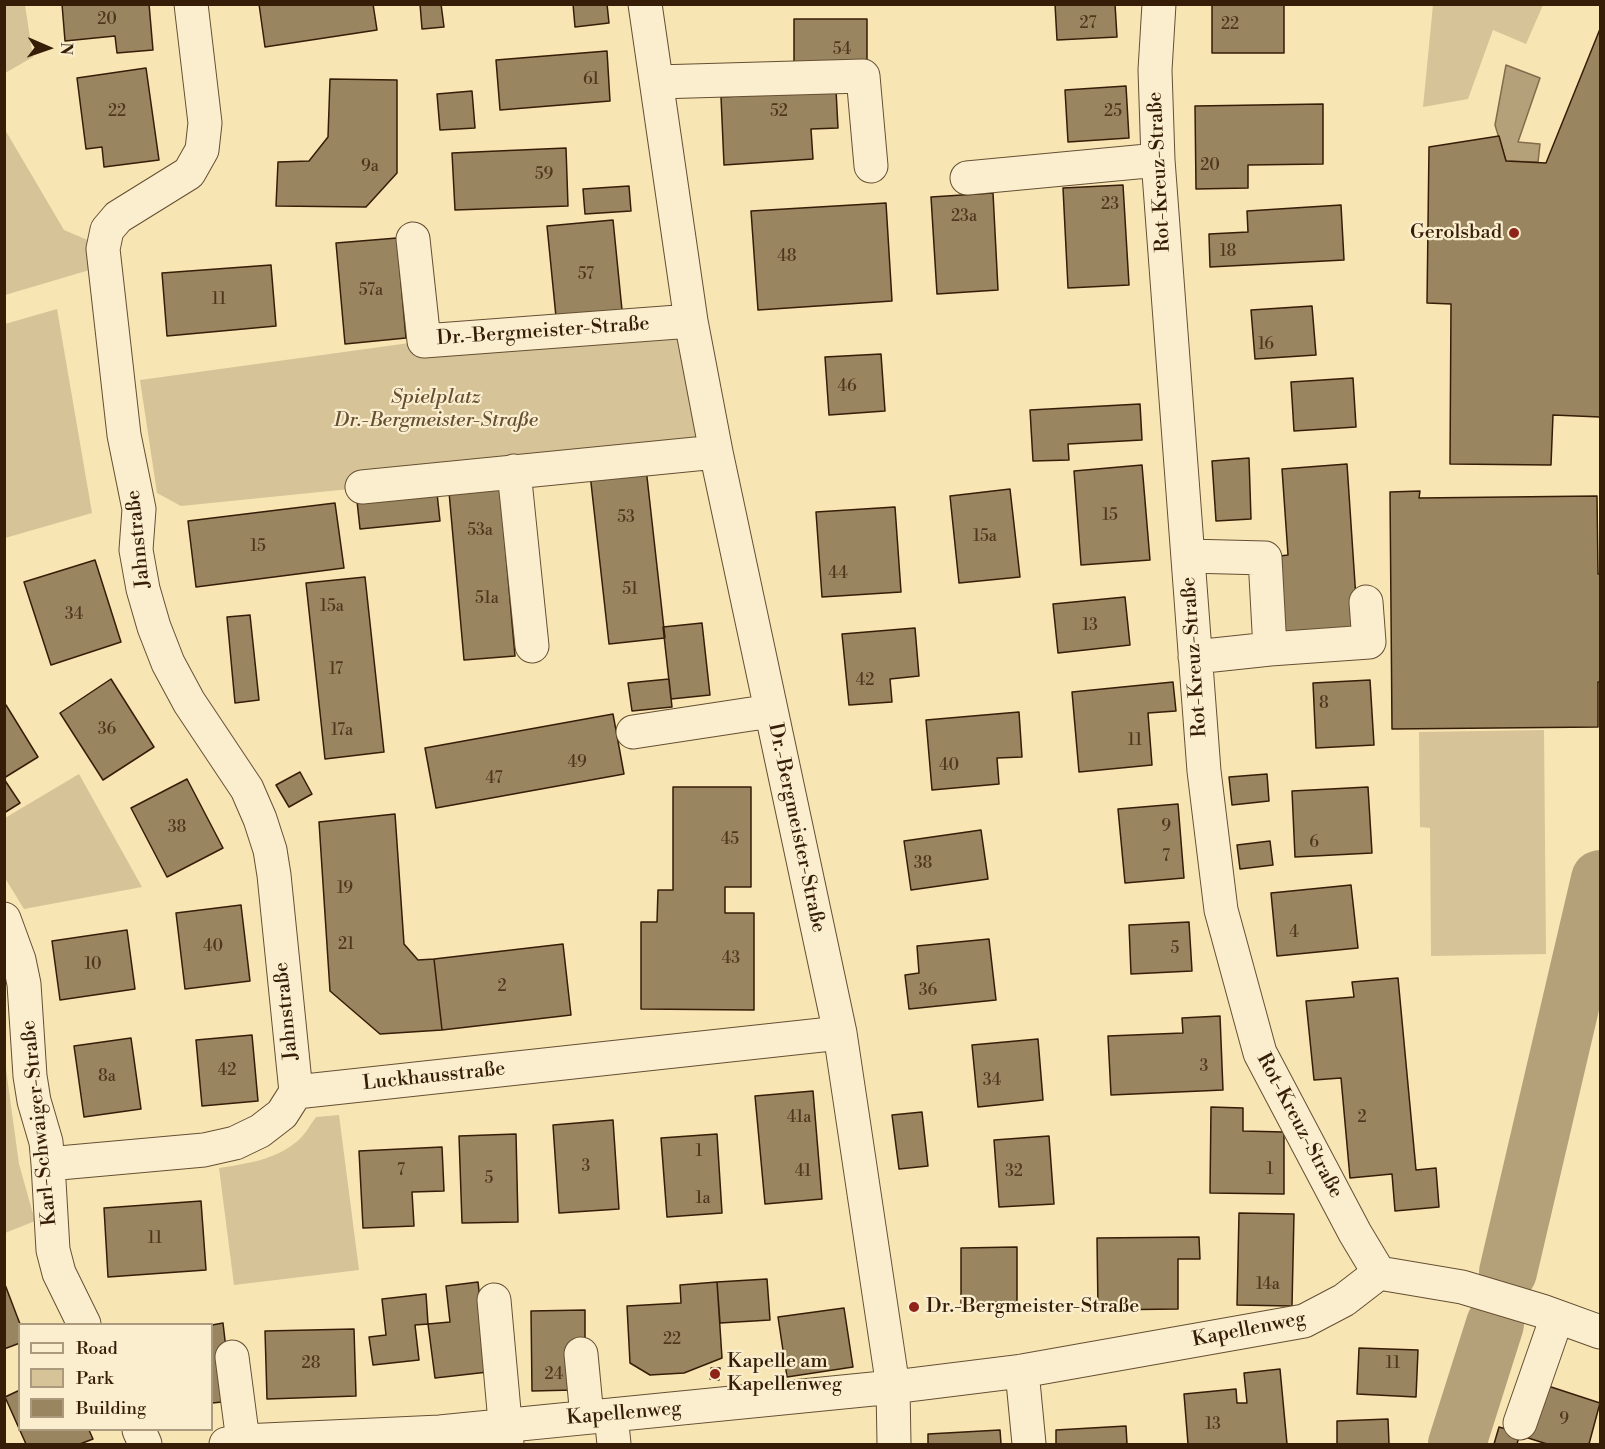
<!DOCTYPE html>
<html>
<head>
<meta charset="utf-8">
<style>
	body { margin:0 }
	#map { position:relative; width:1605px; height:1449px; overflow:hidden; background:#f7e5b4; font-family:"Libre Bodoni",serif }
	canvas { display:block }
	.frame { position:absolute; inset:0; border:6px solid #361d07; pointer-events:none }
	.legend { position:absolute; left:18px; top:1323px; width:195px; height:108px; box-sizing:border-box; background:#faeece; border:2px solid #ac9a7e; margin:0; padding:8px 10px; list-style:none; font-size:18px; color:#361d07 }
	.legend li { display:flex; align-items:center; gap:12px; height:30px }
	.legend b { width:30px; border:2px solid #ac9a7e }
	.north { position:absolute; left:18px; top:18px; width:60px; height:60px; -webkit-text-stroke:4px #faeece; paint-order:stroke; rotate:92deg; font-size:16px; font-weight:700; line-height:24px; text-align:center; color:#361d07 }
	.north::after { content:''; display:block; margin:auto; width:21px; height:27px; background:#361d07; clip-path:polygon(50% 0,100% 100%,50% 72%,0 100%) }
</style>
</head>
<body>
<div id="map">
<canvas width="1605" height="1449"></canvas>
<div class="frame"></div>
<ul class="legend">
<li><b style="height:8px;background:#faeece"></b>Road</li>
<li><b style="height:16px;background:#d6c397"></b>Park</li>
<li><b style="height:16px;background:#9a8561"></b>Building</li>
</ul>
<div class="north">N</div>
</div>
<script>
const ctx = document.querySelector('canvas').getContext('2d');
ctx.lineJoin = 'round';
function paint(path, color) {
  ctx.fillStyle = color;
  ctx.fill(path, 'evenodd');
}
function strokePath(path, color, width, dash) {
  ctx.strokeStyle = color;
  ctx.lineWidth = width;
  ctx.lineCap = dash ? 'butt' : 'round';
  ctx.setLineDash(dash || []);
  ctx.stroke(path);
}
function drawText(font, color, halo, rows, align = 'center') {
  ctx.font = font + ' "Libre Bodoni",serif';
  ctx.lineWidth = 4.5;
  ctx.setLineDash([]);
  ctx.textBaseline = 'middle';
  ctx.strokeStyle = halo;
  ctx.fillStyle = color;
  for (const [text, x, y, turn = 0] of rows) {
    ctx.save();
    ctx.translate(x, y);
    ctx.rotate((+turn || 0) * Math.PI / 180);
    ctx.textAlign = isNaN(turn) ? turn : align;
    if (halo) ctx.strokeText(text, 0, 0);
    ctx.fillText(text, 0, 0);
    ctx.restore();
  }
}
const green = new Path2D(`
	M 5,4 L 25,5 L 33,57 L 5,73 Z
	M 1433,5 L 1433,4 L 1543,5 L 1526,44 L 1493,30 L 1468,99 L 1423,107 Z
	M 4,128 L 64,230 L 90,241 L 93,269 L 5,295 Z
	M 57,309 L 92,513 L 5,538 L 5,324 Z
	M 691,321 L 716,452 L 181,506 L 157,493 L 140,380 L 424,341 Z
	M 1544,730 L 1546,954 L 1431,956 L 1430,828 L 1420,827 L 1419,732 Z
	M 79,774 L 142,887 L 24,909 L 5,878 L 5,818 Z
	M 4,1055 L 19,1164 L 35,1221 L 5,1233 Z
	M 339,1115 L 359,1270 L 234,1285 L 219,1168 C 245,1164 274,1160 295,1143 C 304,1137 310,1125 316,1117 Z`);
const water = new Path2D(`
	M 1506,65 L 1540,78 L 1518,142 L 1540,144 L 1538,162 L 1506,161 L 1495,125 Z`);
const river = new Path2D(`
	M 1508,1272 L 1600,879
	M 1457,1444 L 1495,1324`);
const building = new Path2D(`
	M 62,4 L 149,4 L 153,50 L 117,53 L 115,36 L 65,41 Z
	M 259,4 L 373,4 L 377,30 L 265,47 Z
	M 420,4 L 441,4 L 444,27 L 422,29 Z
	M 573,4 L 607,4 L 609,23 L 575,27 Z
	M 1055,4 L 1115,4 L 1117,37 L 1057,40 Z
	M 1212,4 L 1284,4 L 1284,53 L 1212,53 Z
	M 794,19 L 867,19 L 867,66 L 794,66 Z
	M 1600,29 L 1600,417 L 1553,415 L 1551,465 L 1450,464 L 1451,304 L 1427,303 L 1429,147 L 1499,136 L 1506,161 L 1546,163 Z
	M 607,51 L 610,101 L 500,110 L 496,60 Z
	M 146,68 L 159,160 L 104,167 L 102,147 L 86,149 L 77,78 Z
	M 330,79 L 397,80 L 397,173 L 366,207 L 276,206 L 278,162 L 309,161 L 328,137 Z
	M 1126,86 L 1129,138 L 1068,142 L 1065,90 Z
	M 836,90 L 838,128 L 811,129 L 813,159 L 724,165 L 721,97 Z
	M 472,91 L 475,128 L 440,130 L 437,94 Z
	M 1323,104 L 1323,164 L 1248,165 L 1248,188 L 1196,189 L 1195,106 Z
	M 566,148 L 568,206 L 455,210 L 452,153 Z
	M 1123,185 L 1129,285 L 1068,288 L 1063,188 Z
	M 629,186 L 631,211 L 585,214 L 583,189 Z
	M 993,193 L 998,290 L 937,294 L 931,197 Z
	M 886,203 L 892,301 L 758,310 L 751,211 Z
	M 1341,205 L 1344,260 L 1210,267 L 1209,234 L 1248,232 L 1247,211 Z
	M 613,220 L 623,320 L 557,327 L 547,226 Z
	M 397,238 L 406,338 L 345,344 L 336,243 Z
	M 271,265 L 276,326 L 167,336 L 162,273 Z
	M 1312,306 L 1316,355 L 1255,359 L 1251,310 Z
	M 881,354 L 885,411 L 829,415 L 825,357 Z
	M 1353,378 L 1356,427 L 1294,431 L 1291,382 Z
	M 1140,404 L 1142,440 L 1068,444 L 1069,460 L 1033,461 L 1030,410 Z
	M 1249,458 L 1251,519 L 1216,521 L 1212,461 Z
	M 1347,464 L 1358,629 L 1285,634 L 1280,556 L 1288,555 L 1282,469 Z
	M 1142,465 L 1150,560 L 1081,565 L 1074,471 Z
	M 646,468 L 665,638 L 609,644 L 590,474 Z
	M 500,487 L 515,656 L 464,660 L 449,492 Z
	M 1010,489 L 1020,577 L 959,583 L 950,496 Z
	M 1420,491 L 1419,498 L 1597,496 L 1598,574 L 1600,574 L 1600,682 L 1598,682 L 1598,727 L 1392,729 L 1390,492 Z
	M 437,493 L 440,521 L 360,529 L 357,501 Z
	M 335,503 L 344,568 L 196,587 L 188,521 Z
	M 895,507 L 901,592 L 822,597 L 816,512 Z
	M 95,560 L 121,642 L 51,665 L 24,582 Z
	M 365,577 L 384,752 L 325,759 L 306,583 Z
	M 1125,597 L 1130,645 L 1058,653 L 1053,604 Z
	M 250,615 L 259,700 L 235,703 L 227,617 Z
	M 702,623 L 710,695 L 671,699 L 663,627 Z
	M 915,628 L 919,676 L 890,679 L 892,702 L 849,705 L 842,634 Z
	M 111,679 L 154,747 L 103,780 L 60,713 Z
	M 669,679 L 672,707 L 632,711 L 628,683 Z
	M 1370,680 L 1374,745 L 1316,748 L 1313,683 Z
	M 1173,682 L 1176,711 L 1148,713 L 1152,765 L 1079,772 L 1072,692 Z
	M 6,705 L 38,757 L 4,778 L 4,706 Z
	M 1019,712 L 1022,757 L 997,758 L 999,784 L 932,790 L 926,720 Z
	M 613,714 L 624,774 L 436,808 L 425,748 Z
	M 300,772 L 312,794 L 289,807 L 276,785 Z
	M 1267,774 L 1269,801 L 1232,805 L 1229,777 Z
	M 4,779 L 20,803 L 4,813 Z
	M 187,779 L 223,848 L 167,877 L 131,808 Z
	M 673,787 L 751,787 L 751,887 L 725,887 L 725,913 L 754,913 L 754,1010 L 641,1009 L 641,922 L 657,922 L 658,890 L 673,890 Z
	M 1368,787 L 1372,853 L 1295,857 L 1292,791 Z
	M 1178,804 L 1184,878 L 1125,883 L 1118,809 Z
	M 395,814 L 404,944 L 418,960 L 434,959 L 442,1030 L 380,1034 L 330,991 L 319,822 Z
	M 981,830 L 988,879 L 911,890 L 904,841 Z
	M 1270,841 L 1273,865 L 1240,869 L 1237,845 Z
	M 1351,885 L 1358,948 L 1277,956 L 1271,893 Z
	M 241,905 L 250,981 L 185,989 L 176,913 Z
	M 1189,922 L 1192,971 L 1131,974 L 1129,925 Z
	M 127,930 L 135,989 L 60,1000 L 52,941 Z
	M 989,939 L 996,1000 L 909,1009 L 905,975 L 919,973 L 917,946 Z
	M 563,944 L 571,1015 L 442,1030 L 434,959 Z
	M 1398,978 L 1416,1170 L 1436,1168 L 1439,1207 L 1395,1211 L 1392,1174 L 1350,1178 L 1341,1078 L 1314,1080 L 1306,1001 L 1354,997 L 1352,982 Z
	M 1220,1016 L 1223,1090 L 1111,1095 L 1108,1036 L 1183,1033 L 1182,1018 Z
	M 252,1035 L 258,1101 L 202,1106 L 196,1040 Z
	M 131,1038 L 141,1109 L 84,1117 L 74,1046 Z
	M 1038,1039 L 1043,1100 L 978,1107 L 972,1045 Z
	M 813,1091 L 822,1199 L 765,1204 L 755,1096 Z
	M 1211,1107 L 1243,1108 L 1243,1131 L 1284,1132 L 1284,1194 L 1210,1193 Z
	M 922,1112 L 928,1166 L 899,1169 L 892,1115 Z
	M 613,1120 L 619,1209 L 559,1213 L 553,1125 Z
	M 516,1134 L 518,1222 L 462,1223 L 459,1136 Z
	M 717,1134 L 722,1213 L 667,1217 L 661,1138 Z
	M 1049,1136 L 1054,1204 L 999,1207 L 994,1140 Z
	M 442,1147 L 444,1191 L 412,1192 L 414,1226 L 363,1228 L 359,1151 Z
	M 201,1201 L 206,1270 L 108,1277 L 104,1208 Z
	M 1239,1213 L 1294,1214 L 1292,1306 L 1237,1305 Z
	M 1199,1237 L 1200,1259 L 1178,1259 L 1178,1309 L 1098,1310 L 1097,1238 Z
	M 1017,1247 L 1017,1302 L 961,1303 L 961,1248 Z
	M 767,1279 L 770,1320 L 720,1323 L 717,1282 Z
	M 4,1282 L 20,1324 L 20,1343 L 4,1349 Z
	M 478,1282 L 488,1372 L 435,1378 L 428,1324 L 450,1322 L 446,1286 Z
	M 717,1282 L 722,1358 L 684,1373 L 650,1375 L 630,1363 L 627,1306 L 681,1303 L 680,1285 Z
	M 426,1294 L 428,1324 L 415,1325 L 419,1360 L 373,1365 L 369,1337 L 386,1335 L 382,1299 Z
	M 844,1308 L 853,1367 L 787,1377 L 778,1317 Z
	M 585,1310 L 585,1348 L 574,1390 L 532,1391 L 531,1311 Z
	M 223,1323 L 232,1401 L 212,1403 L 212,1325 Z
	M 354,1329 L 356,1396 L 267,1399 L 265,1331 Z
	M 1359,1348 L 1418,1350 L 1416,1397 L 1357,1394 Z
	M 711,1368 L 720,1368 L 719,1380 L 710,1379 Z
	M 1280,1369 L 1287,1444 L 1188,1444 L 1184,1394 L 1236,1389 L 1237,1403 L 1247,1403 L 1244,1373 Z
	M 1542,1384 L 1600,1403 L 1589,1444 L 1547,1444 L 1525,1437 Z
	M 20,1390 L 20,1430 L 89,1430 L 93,1439 L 80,1444 L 26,1444 L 5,1397 Z
	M 1388,1419 L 1389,1444 L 1337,1444 L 1337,1421 Z
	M 1126,1426 L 1127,1444 L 1056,1444 L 1056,1430 Z
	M 1499,1427 L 1520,1433 L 1517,1444 L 1494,1444 Z
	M 1000,1430 L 1001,1444 L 928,1444 L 928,1434 Z`);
const minor = new Path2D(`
	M 191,4 L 205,123 L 202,150 L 189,173 L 118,217 L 107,230 L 103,249 L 124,435 L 139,509 L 136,550 L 143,589 L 154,627 L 168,663 L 189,702 L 247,789 L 260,819 L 270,850 L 274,875 L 296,1092
	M 645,4 L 691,321 L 716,452 L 840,1033 L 893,1387 L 894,1444
	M 1159,4 L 1155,70 L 1158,160 L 1204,771 L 1221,910 L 1260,1053 L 1355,1233 L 1379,1273
	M 657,82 L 863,76 L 871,166
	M 967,178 L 1158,160
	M 413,239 L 424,341 L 691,321
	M 514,471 L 532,646
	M 362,487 L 716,452
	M 1188,556 L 1265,558 L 1270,649 L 1195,657
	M 1270,649 L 1369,642 L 1366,602
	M 633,732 L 771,711
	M 4,919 L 19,960 L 24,984 L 30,1076 L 34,1101 L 46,1142 L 48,1164 L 53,1250 L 59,1273 L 84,1324
	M 48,1164 L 204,1150 L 235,1143 L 260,1131 L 282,1114 L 296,1092 L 840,1033
	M 494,1300 L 507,1444
	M 581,1354 L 587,1417
	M 232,1357 L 243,1441
	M 1022,1371 L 1029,1444
	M 611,1415 L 614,1444
	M 1520,1423 L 1557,1317
	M 139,1430 L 145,1444
	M 226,1444 L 243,1441 L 440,1432 L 893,1387 L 1022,1371 L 1304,1321 L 1344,1300 L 1379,1273 L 1462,1287 L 1542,1311 L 1600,1332`);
const markers = [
	[1514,233,6,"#8f2418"],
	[914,1307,6,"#8f2418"],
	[715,1374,6,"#8f2418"]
];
const numberNames = [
	["20",107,20],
	["27",1088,24],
	["22",1230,25],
	["54",842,50],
	["61",591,80],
	["22",117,112],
	["52",779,112],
	["25",1113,112],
	["20",1210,166],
	["9a",370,167],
	["59",544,175],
	["23",1110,205],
	["23a",964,217],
	["18",1228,252],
	["48",787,257],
	["57",586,275],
	["57a",371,291],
	["11",219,300],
	["16",1266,345],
	["46",847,387],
	["15",1110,516],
	["53",626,518],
	["53a",480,531],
	["15a",985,537],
	["15",258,547],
	["44",838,574],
	["51",630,590],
	["51a",487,599],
	["15a",332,607],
	["34",74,615],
	["13",1090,626],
	["17",336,670],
	["42",865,681],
	["8",1324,704],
	["36",107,730],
	["17a",342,731],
	["11",1135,741],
	["49",577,763],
	["40",949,766],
	["47",494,779],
	["9",1166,827],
	["38",177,828],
	["45",730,840],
	["6",1314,843],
	["7",1166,857],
	["38",923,864],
	["19",345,889],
	["4",1294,933],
	["21",346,945],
	["40",213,947],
	["5",1175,949],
	["43",731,959],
	["10",93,965],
	["2",502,987],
	["36",928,991],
	["3",1204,1067],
	["42",227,1071],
	["8a",107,1077],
	["34",992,1081],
	["41a",799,1118],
	["2",1362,1118],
	["1",699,1152],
	["3",586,1167],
	["1",1270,1170],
	["7",401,1171],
	["41",803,1172],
	["32",1014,1172],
	["5",489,1179],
	["1a",703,1199],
	["11",155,1239],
	["14a",1268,1285],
	["22",672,1340],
	["28",311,1364],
	["11",1393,1364],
	["24",554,1375],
	["9",1564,1420],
	["13",1213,1425]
];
const streetNames = [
	["Rot-Kreuz-Straße",1160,172,-93],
	["Dr.-Bergmeister-Straße",543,332,-4],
	["Jahnstraße",139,539,-96],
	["Rot-Kreuz-Straße",1195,657,-94],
	["Dr.-Bergmeister-Straße",796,828,78],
	["Jahnstraße",287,1011,-96],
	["Luckhausstraße",434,1077,-6],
	["Karl-Schwaiger-Straße",40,1123,-96],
	["Rot-Kreuz-Straße",1299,1126,62],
	["Kapellenweg",1249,1330,-11],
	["Kapellenweg",624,1414,-5]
];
const poiNames = [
	["Gerolsbad",1502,233,"right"],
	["Dr.-Bergmeister-Straße",926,1307],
	["Kapelle am",727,1362],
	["Kapellenweg",727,1385]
];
const parkNames = [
	["Spielplatz",436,398],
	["Dr.-Bergmeister-Straße",436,421]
];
paint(green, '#d6c397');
paint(water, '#b5a179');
strokePath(water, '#826c4b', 1.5);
strokePath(river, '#b5a179', 58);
paint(building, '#9a8561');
strokePath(building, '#361d07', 1.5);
strokePath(minor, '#664f32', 35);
strokePath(minor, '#faeece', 33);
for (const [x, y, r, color] of markers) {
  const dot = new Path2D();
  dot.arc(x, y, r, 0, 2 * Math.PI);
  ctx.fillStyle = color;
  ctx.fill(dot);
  strokePath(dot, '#faeece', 2);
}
drawText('16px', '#4f371e', null, numberNames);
drawText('20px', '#361d07', '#faeece', streetNames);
drawText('20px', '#361d07', '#faeece', poiNames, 'left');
drawText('italic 20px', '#664f32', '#faeece', parkNames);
</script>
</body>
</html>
